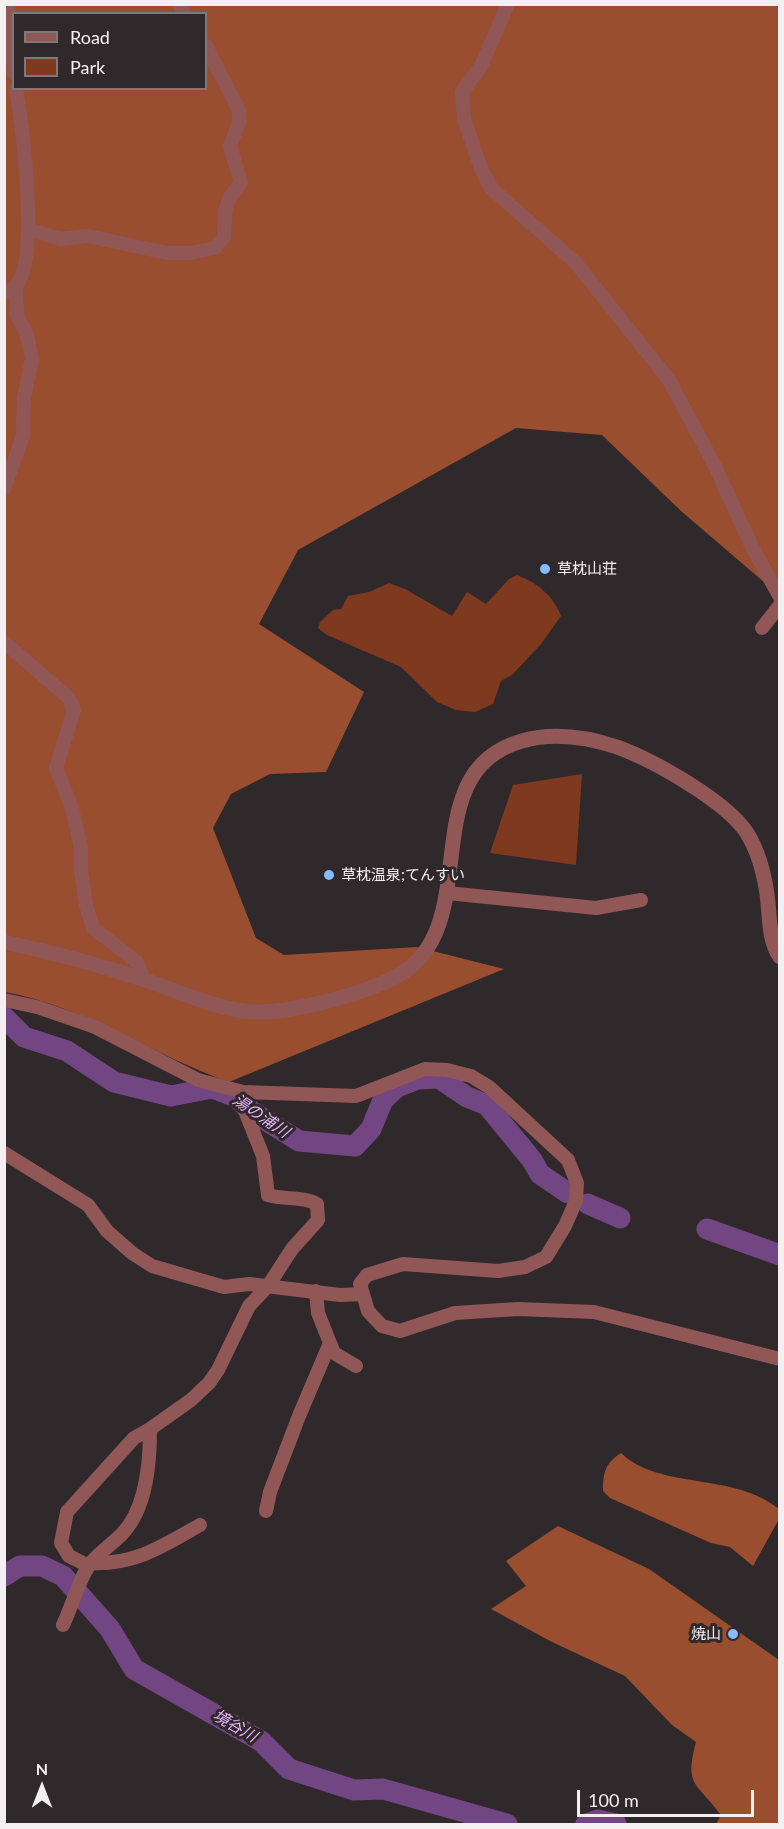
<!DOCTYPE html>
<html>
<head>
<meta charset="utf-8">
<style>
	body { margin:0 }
	#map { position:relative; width:784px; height:1829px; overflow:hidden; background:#30292b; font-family:Lato,sans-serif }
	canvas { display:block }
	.frame { position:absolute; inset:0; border:6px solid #f4eff0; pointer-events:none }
	.legend { position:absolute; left:12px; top:12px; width:195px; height:78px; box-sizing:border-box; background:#30292b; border:2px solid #7e787a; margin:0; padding:8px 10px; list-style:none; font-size:18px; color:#f4eff0 }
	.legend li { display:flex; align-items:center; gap:12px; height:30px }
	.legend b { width:30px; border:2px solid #7e787a }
	.north { position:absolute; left:12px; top:1757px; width:60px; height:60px; -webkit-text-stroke:4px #30292b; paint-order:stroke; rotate:0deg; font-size:16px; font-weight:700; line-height:24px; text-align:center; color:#f4eff0 }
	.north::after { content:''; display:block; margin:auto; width:21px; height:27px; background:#f4eff0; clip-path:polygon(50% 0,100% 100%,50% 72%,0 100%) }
	.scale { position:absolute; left:577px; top:1790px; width:177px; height:27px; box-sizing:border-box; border:3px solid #f4eff0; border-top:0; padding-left:8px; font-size:18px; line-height:21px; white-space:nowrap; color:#f4eff0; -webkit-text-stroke:4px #30292b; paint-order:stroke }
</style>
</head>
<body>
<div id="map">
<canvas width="784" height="1829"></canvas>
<div class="frame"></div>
<ul class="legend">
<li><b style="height:8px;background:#915757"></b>Road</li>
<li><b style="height:16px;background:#7e391e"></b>Park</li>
</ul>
<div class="north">N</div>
<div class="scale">100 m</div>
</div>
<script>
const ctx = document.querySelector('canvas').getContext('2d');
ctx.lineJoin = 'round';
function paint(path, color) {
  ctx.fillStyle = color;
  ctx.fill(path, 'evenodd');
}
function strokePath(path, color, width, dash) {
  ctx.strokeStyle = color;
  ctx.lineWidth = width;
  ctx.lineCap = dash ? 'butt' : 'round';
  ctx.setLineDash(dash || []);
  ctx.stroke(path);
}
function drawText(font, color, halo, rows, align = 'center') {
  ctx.font = font + ' Lato,"Noto Sans JP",sans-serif';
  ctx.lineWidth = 6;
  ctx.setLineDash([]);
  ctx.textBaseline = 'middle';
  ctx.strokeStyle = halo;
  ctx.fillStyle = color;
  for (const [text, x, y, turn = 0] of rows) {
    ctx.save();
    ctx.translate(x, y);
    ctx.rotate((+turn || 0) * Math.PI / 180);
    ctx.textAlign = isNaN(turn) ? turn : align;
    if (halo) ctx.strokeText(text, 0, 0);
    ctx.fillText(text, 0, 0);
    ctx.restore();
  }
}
const green = new Path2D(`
	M 517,575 C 536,582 554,596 561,616 L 541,644 L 512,675 L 501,681 L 493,704 L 475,712 L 456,710 L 437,702 L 401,667 L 327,635 L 318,628 L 320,622 L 333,610 L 341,609 L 348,596 L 369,592 L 389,583 L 405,589 L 452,616 L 467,592 L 486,604 L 509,579 Z
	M 582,774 L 576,865 L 490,853 L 513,785 Z`);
const forest = new Path2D(`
	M 4,5 L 779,5 L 779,595 L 681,511 L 602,435 L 516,428 L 298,550 L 259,624 L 364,692 L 326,772 L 270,774 L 231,794 L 213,828 L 256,938 L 284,955 L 417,947 L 504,969 L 229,1082 C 153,1055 85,1007 5,992 ZM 14,14 L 206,14 L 206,88 L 14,88 Z
	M 621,1453 C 659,1490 734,1472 779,1509 L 779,1519 L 753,1566 L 730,1547 L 711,1543 L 610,1498 L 603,1491 C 603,1473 605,1463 621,1453 Z
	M 558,1526 L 649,1569 L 779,1660 L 779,1824 L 716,1824 L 721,1815 C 697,1782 684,1787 696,1742 L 672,1725 L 625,1676 L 552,1642 L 491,1609 L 526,1586 L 506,1561 Z`);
const river = new Path2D(`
	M 4,1017 L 24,1037 L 67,1051 L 114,1082 L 171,1096 L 212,1088 L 236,1097 L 251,1111 L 299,1141 L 355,1146 L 371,1129 L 383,1100 L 397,1087 L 418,1079 L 439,1078 L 467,1097 L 487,1105 L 532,1160 L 540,1174 L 568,1193
	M 588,1204 L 620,1218
	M 707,1229 L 780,1255
	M 4,1576 L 20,1566 L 42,1566 L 63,1576 L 110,1629 L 134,1669 L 261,1741 L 289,1769 L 354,1790 L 383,1789 L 507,1824
	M 586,1824 L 598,1820 L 616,1824`);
const minor = new Path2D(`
	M 8,4 L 14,74
	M 179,4 L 184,14
	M 508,4 L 481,66 L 462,92 L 464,119 L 482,171 L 492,189 L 576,263 L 669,380 L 715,466 L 752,547 L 780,597
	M 28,229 L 61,239 L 88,236 L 167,253 L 191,253 L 215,248 L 224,237 L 225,211 L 230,197 L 241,183 L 230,146 L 239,123 L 239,110 L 206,46
	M 4,293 C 8,291 14,289 16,286 C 40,259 22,124 16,88
	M 4,489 L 23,436 L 24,398 L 32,359 L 27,335 L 17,315 L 16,286
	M 762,628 L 780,605
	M 4,642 L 69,698 L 74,710 L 56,768 L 72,808 L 81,848 L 81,871 L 86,905 L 93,928 L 137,962 L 144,980
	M 447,893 L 596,908 L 641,900
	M 4,1000 L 37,1007 L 95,1027 L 198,1080 L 243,1092 L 356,1096 L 425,1069 L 447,1070 L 471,1076 L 489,1087 L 568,1160 L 577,1183 L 576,1201 L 565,1226 L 546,1257 L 525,1267 L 498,1271 L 403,1264 L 367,1275 L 360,1284 L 368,1311 L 382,1326 L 400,1331 L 455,1313 L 518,1309 L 594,1312 L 780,1359
	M 4,1153 L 88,1205 L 107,1231 L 132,1253 L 152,1266 L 224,1287 L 249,1284 L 340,1295 L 363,1294
	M 316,1291 L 318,1313 L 334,1353 L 356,1366
	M 266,1511 L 270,1492 L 299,1416 L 330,1343
	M 91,1563 C 135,1565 163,1546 200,1525
	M 89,1566 L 69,1556 L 61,1543 L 67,1512 L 134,1438 L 150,1429
	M 63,1625 C 71,1608 76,1590 84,1574 C 92,1557 109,1547 122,1534 C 147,1508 150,1462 150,1429 L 191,1400 L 209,1383 L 218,1370 L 249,1306 L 268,1286 L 292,1249 L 318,1220 L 317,1204 C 303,1196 284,1200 268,1195 L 263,1156 L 243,1106 L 243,1092`);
const tertiary = new Path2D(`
	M 4,942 C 51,952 100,965 145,980 C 178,991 209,1006 243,1011 C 282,1017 365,994 399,975 C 487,925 411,772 522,741 C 553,732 587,737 617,747 C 653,760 726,801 747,833 C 758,851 764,873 767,894 C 770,915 768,940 780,957`);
const markers = [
	[545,569,6,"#85bbfb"],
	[329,875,6,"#85bbfb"],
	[733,1634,6,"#85bbfb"]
];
const poiNames = [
	["草枕山荘",557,569],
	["草枕温泉;てんすい",341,875],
	["焼山",721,1634,"right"]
];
const waterNames = [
	["湯の浦川",261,1116,34],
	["境谷川",235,1726,30]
];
paint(green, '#7e391e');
paint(forest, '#994e30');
strokePath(river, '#724583', 21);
strokePath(minor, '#915757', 14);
strokePath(tertiary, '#915757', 15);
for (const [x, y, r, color] of markers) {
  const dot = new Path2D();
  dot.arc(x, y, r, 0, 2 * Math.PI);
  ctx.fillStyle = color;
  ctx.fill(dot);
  strokePath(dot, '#30292b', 2);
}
drawText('15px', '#f4eff0', '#30292b', poiNames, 'left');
drawText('italic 16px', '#e9b5fd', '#30292b', waterNames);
</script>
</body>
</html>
